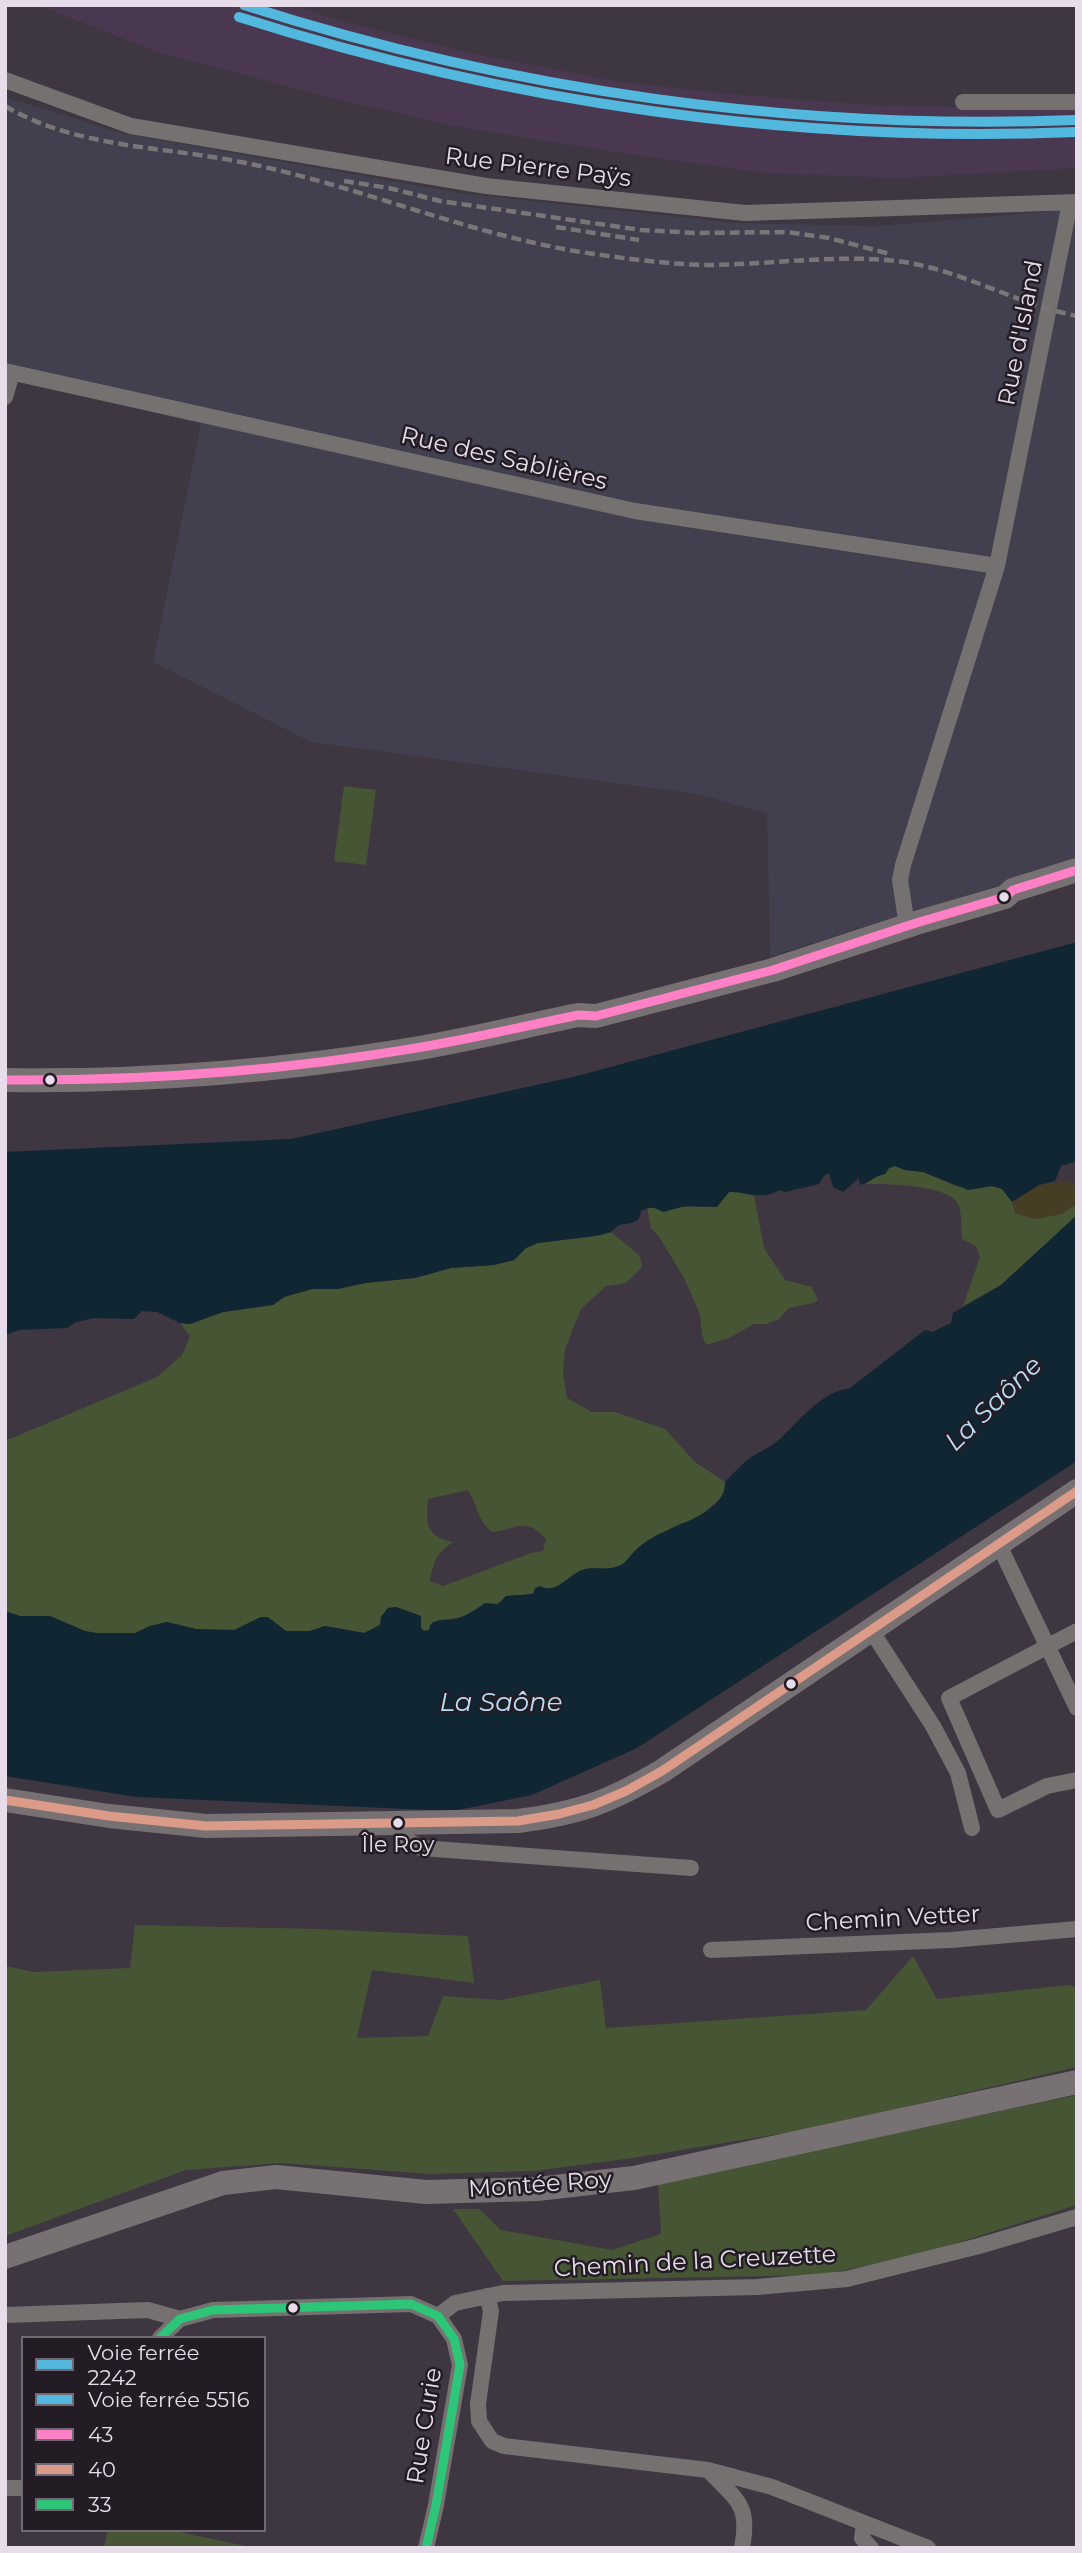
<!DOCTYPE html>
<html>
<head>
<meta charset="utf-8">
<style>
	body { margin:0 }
	#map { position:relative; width:1082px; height:2553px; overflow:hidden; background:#3e3641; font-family:Montserrat,sans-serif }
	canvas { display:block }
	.frame { position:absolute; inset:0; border:7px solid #e7ddea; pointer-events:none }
	.legend { position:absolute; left:21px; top:2336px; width:245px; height:196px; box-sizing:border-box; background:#231c25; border:2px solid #716974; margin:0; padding:9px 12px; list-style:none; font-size:21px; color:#e7ddea }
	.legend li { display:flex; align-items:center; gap:14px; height:35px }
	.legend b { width:35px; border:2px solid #716974 }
</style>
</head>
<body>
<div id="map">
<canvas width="1082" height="2553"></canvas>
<div class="frame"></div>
<ul class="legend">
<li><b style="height:9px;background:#53b8de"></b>Voie ferrée 2242</li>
<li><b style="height:9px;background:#53b8de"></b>Voie ferrée 5516</li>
<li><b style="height:9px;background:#ff80c5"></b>43</li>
<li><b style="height:9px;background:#dc9b89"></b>40</li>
<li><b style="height:9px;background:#2dc577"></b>33</li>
</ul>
</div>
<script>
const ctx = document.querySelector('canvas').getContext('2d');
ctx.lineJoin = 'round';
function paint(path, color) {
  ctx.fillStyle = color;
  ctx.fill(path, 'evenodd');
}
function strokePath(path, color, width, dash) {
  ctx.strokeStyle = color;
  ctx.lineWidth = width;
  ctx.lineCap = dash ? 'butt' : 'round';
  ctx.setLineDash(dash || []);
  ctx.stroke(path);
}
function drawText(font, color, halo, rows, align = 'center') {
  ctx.font = font + ' Montserrat,sans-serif';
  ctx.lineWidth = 5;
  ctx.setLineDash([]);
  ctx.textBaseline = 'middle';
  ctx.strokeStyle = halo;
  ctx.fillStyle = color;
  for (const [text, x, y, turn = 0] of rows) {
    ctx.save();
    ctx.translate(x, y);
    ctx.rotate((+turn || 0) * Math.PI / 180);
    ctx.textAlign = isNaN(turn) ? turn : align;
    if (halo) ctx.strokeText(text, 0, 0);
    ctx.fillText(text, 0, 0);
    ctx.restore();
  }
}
const built = new Path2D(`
	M 38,5 L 291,5 L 345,22 L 466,52 L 615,81 L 719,93 L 872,105 L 1077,109 L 1077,168 L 898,178 L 764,173 L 614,152 L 453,126 L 332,98 L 157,52 Z`);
const industrial = new Path2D(`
	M 5,97 L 125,134 L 460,193 L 735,223 L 879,226 L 1077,209 L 1077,861 L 770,957 L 767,813 L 696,794 L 311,742 L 153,662 L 201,424 L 5,377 Z`);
const green = new Path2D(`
	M 344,786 L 376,790 L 366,865 L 334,861 Z
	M 895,1166 L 905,1170 L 923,1172 L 956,1186 L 975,1189 L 992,1186 L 1002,1189 L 1012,1202 L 1015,1213 L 1034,1219 L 1062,1214 L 1077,1203 L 1077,1215 L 1001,1285 L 963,1306 L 980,1257 L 976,1246 L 962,1239 C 961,1229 962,1216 959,1206 C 952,1184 885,1184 865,1184 L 876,1176 L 885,1174 L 889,1168 Z
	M 734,1191 L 754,1196 L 764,1248 L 785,1280 L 812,1287 L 818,1300 L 813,1303 L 789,1308 L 779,1319 L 766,1324 L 754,1324 L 729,1338 L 706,1345 L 702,1335 L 700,1314 L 685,1280 L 660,1238 L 651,1228 L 647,1207 L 716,1207 L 729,1192 Z
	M 611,1232 L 640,1256 L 642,1267 L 626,1283 L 606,1286 L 581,1309 L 565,1349 L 563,1374 L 567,1398 L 592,1412 L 615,1412 L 665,1429 L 695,1462 L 725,1482 L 725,1491 L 721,1498 L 697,1518 L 690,1523 L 680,1523 L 635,1550 L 624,1564 L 604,1570 L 595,1568 L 579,1571 L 570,1580 L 552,1589 L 522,1596 L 511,1595 L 498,1604 L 481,1606 C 469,1620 448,1617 432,1622 L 429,1630 L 424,1631 L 421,1628 L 421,1616 L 395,1607 L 388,1608 L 381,1617 L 380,1625 L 365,1633 L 325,1626 L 310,1631 L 286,1631 L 267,1617 L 261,1617 L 234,1630 L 196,1629 L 167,1622 L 150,1626 L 135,1633 L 96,1633 L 85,1631 L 50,1616 L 20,1616 L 5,1611 L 5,1441 L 157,1377 L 182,1355 L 190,1336 L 180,1323 L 190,1324 L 223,1312 L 273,1305 L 284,1297 L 312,1289 L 338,1289 L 365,1283 L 415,1278 L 451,1268 L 494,1265 L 514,1260 L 526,1248 L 538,1243 L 590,1237 ZM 468,1490 C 477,1505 478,1521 492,1532 C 518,1530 524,1515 546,1539 L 543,1551 L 531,1553 L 443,1586 L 430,1581 C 433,1562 437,1553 453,1542 C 425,1536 426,1524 428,1499 Z
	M 135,1925 L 318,1929 L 468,1936 L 474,1983 L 372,1970 L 357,2038 L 428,2036 L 443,1996 L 501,2000 L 600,1980 L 606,2028 L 866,2010 L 913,1956 L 937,1999 L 1069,1985 L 1077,1988 L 1077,2067 L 815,2128 L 633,2158 L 534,2171 L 431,2174 L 281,2163 L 186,2170 L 5,2236 L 5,1966 L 34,1972 L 130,1968 Z
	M 1077,2095 L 1077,2205 L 909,2258 L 820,2275 L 503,2281 L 453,2209 L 479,2209 L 501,2230 L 612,2250 L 661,2234 L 658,2183 Z
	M 108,2530 L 170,2530 L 255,2548 L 104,2548 Z`);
const sand = new Path2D(`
	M 1068,1181 L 1077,1187 L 1077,1203 L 1062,1214 L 1034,1219 L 1015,1213 L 1012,1202 L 1039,1185 Z`);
const water = new Path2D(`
	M 1077,942 L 1077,1161 L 1061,1166 L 1055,1181 L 1039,1185 L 1012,1202 L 1002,1189 L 992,1186 L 968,1190 L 923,1172 L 905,1170 L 895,1166 L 889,1168 L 885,1174 C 875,1176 869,1183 860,1185 L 859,1178 L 843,1192 L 833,1187 L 829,1173 L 824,1176 L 819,1184 L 785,1192 L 779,1190 C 763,1201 746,1191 729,1192 L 717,1207 L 686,1206 L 663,1212 C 654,1207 650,1206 641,1211 L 639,1219 L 632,1223 L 619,1225 L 611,1232 L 601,1235 L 538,1243 L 526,1248 L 514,1260 L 494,1265 L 451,1268 L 415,1278 L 365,1283 L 338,1289 L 312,1289 L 284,1297 L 273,1305 L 223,1312 L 190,1324 L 180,1323 L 157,1312 L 142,1311 L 134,1319 L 94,1318 L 76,1322 L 67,1328 L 19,1330 L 5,1335 L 5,1152 L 291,1139 L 573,1077 Z
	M 1077,1215 L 1077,1461 L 637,1748 L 532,1795 L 453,1811 L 137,1797 L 5,1776 L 5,1611 L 20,1616 L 50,1616 L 85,1631 L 96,1633 L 135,1633 L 150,1626 L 167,1622 L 196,1629 L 234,1630 L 261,1617 L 268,1617 L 286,1631 L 310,1631 L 325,1626 L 364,1633 L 380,1625 L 381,1617 L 388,1608 L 396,1607 L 421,1616 L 421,1628 L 424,1631 L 429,1630 L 430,1625 C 439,1617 448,1622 459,1618 C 470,1614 476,1609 485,1603 L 498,1604 L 506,1596 L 533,1594 L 535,1588 L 540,1586 C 556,1595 568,1575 582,1570 C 595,1566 607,1571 619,1566 C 627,1562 629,1557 635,1551 C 639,1546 647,1541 652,1538 C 674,1524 726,1514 725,1482 C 734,1473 743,1462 753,1456 C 763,1450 773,1446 781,1438 C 802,1418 820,1393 850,1388 L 925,1330 L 932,1332 L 951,1323 L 953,1313 L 1001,1285 Z`);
const minor = new Path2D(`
	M 5,80 L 131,126 L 486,186 L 745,213 L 1077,202
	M 963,102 L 1077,102
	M 5,371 L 635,511 L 997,566
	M 5,397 L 12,373
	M 907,926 L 900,880 L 903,865 L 997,566 L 1070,203
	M 998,1543 L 1077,1708
	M 871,1630 L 933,1726 L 958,1773 L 972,1828
	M 1077,1631 L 949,1698 L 998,1810 L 1047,1786 L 1077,1780
	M 402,1824 L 405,1839 L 421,1848 L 691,1868
	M 711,1950 L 951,1940 L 1077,1929
	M 487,2296 L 491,2311 L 478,2404 L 479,2421 L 492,2441 L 504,2446 L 708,2470 L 772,2487 L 928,2548
	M 5,2315 L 148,2310 L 180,2319 L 213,2310 L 411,2304 L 438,2316 L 454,2339 L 460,2365 L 436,2505 L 426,2548
	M 438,2316 L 455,2303 L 503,2293 L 757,2287 L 847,2279 L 979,2246 L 1077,2217
	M 160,2338 L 180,2319
	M 710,2472 C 738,2501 750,2505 742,2548
	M 5,2488 L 23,2488
	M 864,2523 L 862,2538 L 871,2548`);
const primary = new Path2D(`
	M 5,1080 C 137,1082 271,1072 401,1051 C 460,1042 519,1027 578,1015 L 596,1016 L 773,970 L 916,923 L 1005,897 L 1013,890 L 1077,870
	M 5,1800 L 109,1816 L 206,1826 L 518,1821 C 580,1813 609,1802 662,1771 L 1077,1491
	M 5,2257 L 223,2183 L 276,2177 L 426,2192 L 537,2189 L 634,2178 L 1077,2082`);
const rail = new Path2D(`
	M 5,106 C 78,149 165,146 246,163 C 363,187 474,237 594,254 C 630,259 667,264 704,265 C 769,265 833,254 897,261 C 961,269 1015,304 1077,316
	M 344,181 L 389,188 L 440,201 L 641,230 L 696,233 L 787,232 L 829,238 L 890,254
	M 556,227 L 639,240`);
const bus1 = new Path2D(`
	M 5,1080 C 145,1081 284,1071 422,1047 C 475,1038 526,1026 578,1015 L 596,1016 L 773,970 L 916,923 L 1005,897 L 1013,890 L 1077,870`);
const bus2 = new Path2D(`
	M 5,1800 L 109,1816 L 206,1826 L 518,1821 L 559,1814 L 593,1805 L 626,1791 L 662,1771 L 1077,1491`);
const bus3 = new Path2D(`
	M 160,2338 L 180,2319 L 213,2310 L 411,2304 L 438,2316 L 454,2339 L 460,2365 L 436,2505 L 426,2548`);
const rail1 = new Path2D(`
	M 244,5 C 512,91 795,131 1077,120`);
const rail2 = new Path2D(`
	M 239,17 C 509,103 794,144 1077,132`);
const markers = [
	[1004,897,6,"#e7ddea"],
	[50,1080,6,"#e7ddea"],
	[791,1684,6,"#e7ddea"],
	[398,1823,6,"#e7ddea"],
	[293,2308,6,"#e7ddea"]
];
const busNames = [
	["Île Roy",398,1846]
];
const streetNames = [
	["Rue Pierre Paÿs",538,168,7],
	["Rue d'Island",1021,333,-79],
	["Rue des Sablières",504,459,13],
	["Chemin Vetter",893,1919,-3],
	["Montée Roy",540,2185,-4],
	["Chemin de la Creuzette",695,2262,-3],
	["Rue Curie",425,2426,-81]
];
const waterNames = [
	["La Saône",994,1404,-44],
	["La Saône",501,1703]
];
paint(built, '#4a3850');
paint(industrial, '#423f4f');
paint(green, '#465634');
paint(sand, '#463e24');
paint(water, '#102632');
strokePath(minor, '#757171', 16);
strokePath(primary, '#787173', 24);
strokePath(rail, '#7a7678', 4.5, [10, 5]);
strokePath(bus1, '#ff80c5', 9);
strokePath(bus2, '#dc9b89', 9);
strokePath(bus3, '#2dc577', 9);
strokePath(rail1, '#53b8de', 10);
strokePath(rail2, '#53b8de', 10);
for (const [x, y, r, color] of markers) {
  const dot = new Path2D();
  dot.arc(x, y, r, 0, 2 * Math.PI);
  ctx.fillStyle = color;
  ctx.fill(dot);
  strokePath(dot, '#231c25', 2.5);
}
drawText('22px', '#e7ddea', '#231c25', busNames);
drawText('24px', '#e7ddea', '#231c25', streetNames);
drawText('italic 26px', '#b9dff6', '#231c25', waterNames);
</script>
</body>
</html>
